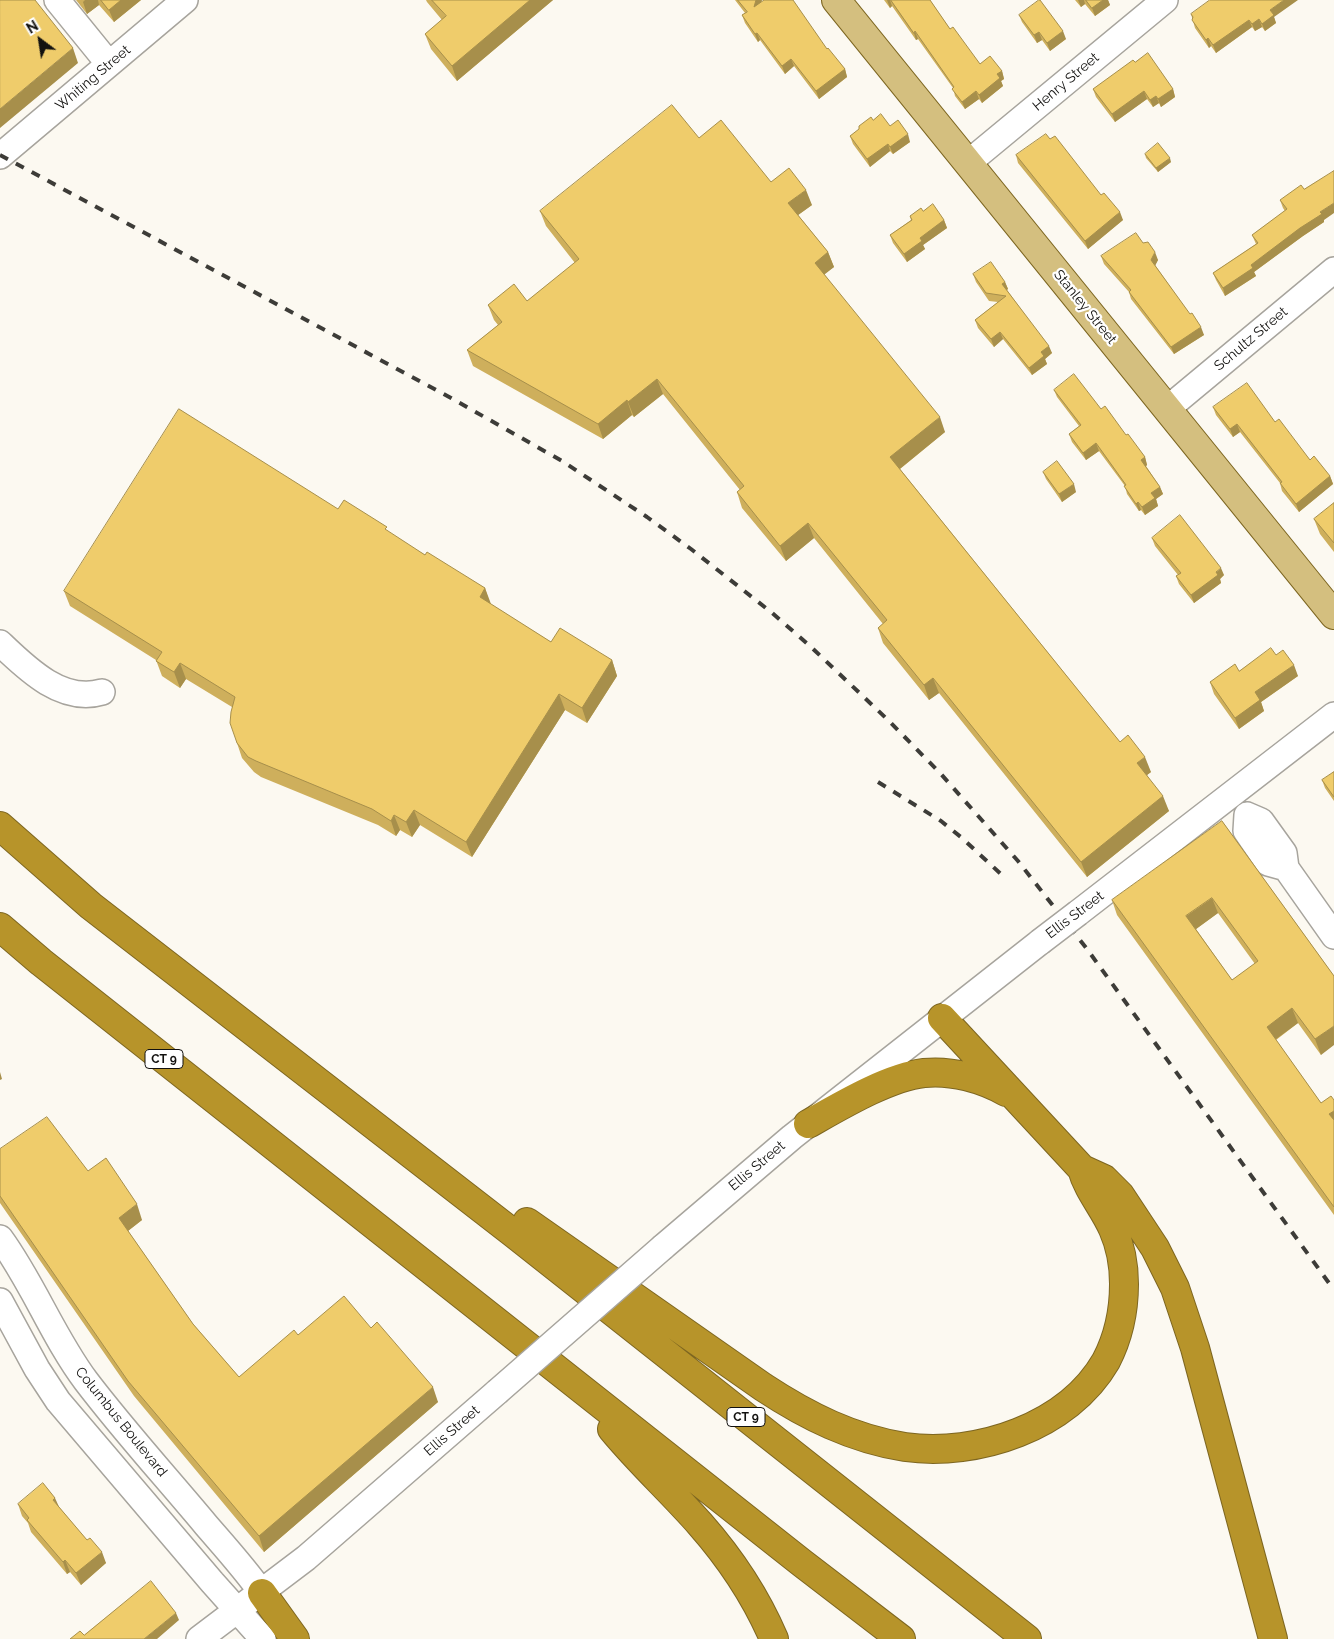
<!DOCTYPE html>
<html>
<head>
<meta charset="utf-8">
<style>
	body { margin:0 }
	#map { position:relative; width:1334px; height:1639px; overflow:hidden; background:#fcf9f1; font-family:Raleway,sans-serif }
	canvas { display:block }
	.north { position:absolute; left:15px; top:15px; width:50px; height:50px; -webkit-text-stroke:4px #fff; paint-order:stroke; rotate:329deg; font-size:14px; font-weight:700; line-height:20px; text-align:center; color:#12110f }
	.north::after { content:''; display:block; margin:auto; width:18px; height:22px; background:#12110f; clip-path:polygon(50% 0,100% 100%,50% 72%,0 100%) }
</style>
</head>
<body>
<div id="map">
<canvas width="1334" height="1639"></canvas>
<div class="north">N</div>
</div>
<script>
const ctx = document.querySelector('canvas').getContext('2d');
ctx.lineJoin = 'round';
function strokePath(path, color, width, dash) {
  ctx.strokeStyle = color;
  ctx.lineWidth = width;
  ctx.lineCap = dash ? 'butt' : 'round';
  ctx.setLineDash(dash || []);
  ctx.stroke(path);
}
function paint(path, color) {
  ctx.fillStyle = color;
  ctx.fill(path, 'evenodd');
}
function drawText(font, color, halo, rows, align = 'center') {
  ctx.font = font + ' Raleway,sans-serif';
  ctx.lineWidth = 4.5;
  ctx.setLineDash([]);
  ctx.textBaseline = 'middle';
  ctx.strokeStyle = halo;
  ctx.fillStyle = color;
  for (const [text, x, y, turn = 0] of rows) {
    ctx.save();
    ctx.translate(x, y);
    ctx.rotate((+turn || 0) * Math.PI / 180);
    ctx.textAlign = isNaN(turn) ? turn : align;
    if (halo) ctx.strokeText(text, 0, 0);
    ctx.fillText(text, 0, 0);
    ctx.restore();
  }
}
const minor = new Path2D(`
	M 57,0 L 109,64
	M 0,156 L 185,0
	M 968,163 L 1165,0
	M 1167,409 L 1334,270
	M 0,643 C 26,668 62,704 102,692
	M 1286,868 L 1268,863 L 1246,831 L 1247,815 L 1261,821 L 1284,853 L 1286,868 L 1334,936
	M 1078,913 L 1334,715
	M 0,1238 C 33,1283 53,1337 86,1381 C 124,1431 166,1477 206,1525 C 225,1547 245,1569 262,1593
	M 663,1247 L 792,1137 L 1040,942
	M 0,1301 L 37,1369 L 58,1401 L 212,1582 L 263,1639
	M 199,1639 L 306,1558 L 497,1392`);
const major = new Path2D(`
	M 836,0 L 1334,615`);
const highway = new Path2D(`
	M 0,826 L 91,906 L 513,1233 L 1027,1639
	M 0,927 L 41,962 L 802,1563 L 901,1639
	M 808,1124 C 840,1106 888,1077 924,1073 C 952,1070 983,1079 1006,1092
	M 1082,1169 L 1104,1179 L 1120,1195 L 1155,1248 L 1175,1288 L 1195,1348 L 1273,1639
	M 527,1222 L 763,1387 C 807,1416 853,1439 905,1447 C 977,1457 1068,1427 1106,1361 C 1118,1338 1124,1310 1124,1284 C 1124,1266 1121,1247 1113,1229 C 1104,1208 1088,1191 1082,1169 L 942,1018
	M 612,1429 C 639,1462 671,1491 700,1524 C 730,1558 756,1597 774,1639
	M 262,1593 L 295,1639`);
const rail = new Path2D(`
	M 0,155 L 451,398 L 562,461 L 647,517 L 691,549 L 771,612 L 810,646 L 888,720 L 941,774 L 1018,861 L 1087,949 L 1334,1290
	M 878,782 L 941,821 L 962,838 L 1003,876`);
const minorBridge = new Path2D(`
	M 1040,942 L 1078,913
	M 497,1392 L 663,1247`);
const wall = new Path2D(`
	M 76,0 L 141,0 L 114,22 L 99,5 L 87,14 Z
	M 426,0 L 553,0 L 457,81 L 431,49 L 425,34 L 442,20 L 427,2 Z
	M 735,0 L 762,0 L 761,2 L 827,49 L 845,69 L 847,77 L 819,99 L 794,66 L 785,74 L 760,40 L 758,42 L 745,23 L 742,15 L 745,13 Z
	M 884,0 L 930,0 L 950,29 L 980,64 L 1002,71 L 1004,79 L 1001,81 L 1003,86 L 982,103 L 979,99 L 965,109 L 955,96 L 953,88 L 918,39 L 916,40 L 892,6 L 890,8 Z
	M 1075,0 L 1108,0 L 1110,5 L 1095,16 L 1085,4 L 1081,7 Z
	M 1191,14 L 1274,17 L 1276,23 L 1265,31 L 1262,27 L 1255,31 L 1252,27 L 1216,53 L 1211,46 L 1209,48 L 1195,28 Z
	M 1019,15 L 1066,39 L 1050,51 L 1042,40 L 1037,43 L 1022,22 Z
	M 1135,62 L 1173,89 L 1175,97 L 1161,107 L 1159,103 L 1153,107 L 1147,99 L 1115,122 L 1096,97 L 1093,89 Z
	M 873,120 L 890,126 L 910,142 L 893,154 L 890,151 L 870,167 L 853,144 L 850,136 Z
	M 699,138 L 771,182 L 812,205 L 798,215 L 828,252 L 834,267 L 824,274 L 945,432 L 900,469 L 1120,742 L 1151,772 L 1147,775 L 1169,811 L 1087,877 L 939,693 L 929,700 L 883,643 L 878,628 L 883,624 L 814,538 L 786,561 L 742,508 L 737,492 L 740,490 L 663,394 L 634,417 L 632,415 L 603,439 L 473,366 L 467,350 L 498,325 L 494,320 L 488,305 L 527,301 L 575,263 L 546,226 L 540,211 Z
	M 1050,139 L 1123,220 L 1088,249 L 1018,163 L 1016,155 Z
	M 1145,154 L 1171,162 L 1158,172 L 1146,158 Z
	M 1280,200 L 1324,220 L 1324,222 L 1303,236 L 1254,272 L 1256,276 L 1225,296 L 1216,280 L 1213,273 L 1256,244 L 1252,235 L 1285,211 L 1283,208 Z
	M 923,211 L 944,220 L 947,228 L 923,245 L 925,249 L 907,262 L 893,243 L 890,235 L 911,220 L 910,216 Z
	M 1143,243 L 1158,260 L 1155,265 L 1204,335 L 1174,354 L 1131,299 L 1129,292 L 1104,264 L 1101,256 Z
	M 973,274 L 1005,282 L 1008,289 L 1007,290 L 1052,353 L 1045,359 L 1047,364 L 1032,375 L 1003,339 L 994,347 L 978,328 L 975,320 L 998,302 L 989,301 L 976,282 Z
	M 1054,390 L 1101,409 L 1145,457 L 1147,465 L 1146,466 L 1160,487 L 1163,494 L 1156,499 L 1158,506 L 1145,515 L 1141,510 L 1139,511 L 1127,494 L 1125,486 L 1099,451 L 1086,460 L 1072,442 L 1069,434 L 1079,426 L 1057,397 Z
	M 1213,407 L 1275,422 L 1310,460 L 1330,476 L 1333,484 L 1299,512 L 1282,491 L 1280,483 L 1240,432 L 1233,437 L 1216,415 Z
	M 1043,472 L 1076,492 L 1062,502 L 1046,479 Z
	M 1334,503 L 1334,552 L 1320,534 L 1314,519 Z
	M 338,509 L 388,532 L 425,555 L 485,588 L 490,604 L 551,642 L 612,660 L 617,676 L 587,723 L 565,710 L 472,857 L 420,825 L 412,837 L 400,830 L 396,836 L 378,825 L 261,777 L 254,772 L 242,758 L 237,743 L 232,707 L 186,679 L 180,688 L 162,676 L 156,660 L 70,606 L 64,591 Z
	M 1152,538 L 1224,575 L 1220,579 L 1221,583 L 1194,603 L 1179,584 L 1176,576 L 1178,575 L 1155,546 Z
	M 1276,655 L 1298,676 L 1261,702 L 1264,711 L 1239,729 L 1214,694 L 1210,682 L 1239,671 Z
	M 1334,772 L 1334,801 L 1325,788 L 1322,780 Z
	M 1222,821 L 1334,976 L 1321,1055 L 1298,1023 L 1276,1040 L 1321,1103 L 1334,1100 L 1334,1215 L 1117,915 L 1112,900 ZM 1218,913 L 1255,964 L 1232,980 L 1196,929 Z
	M 0,1149 L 88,1171 L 142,1220 L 128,1231 L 193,1324 L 239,1377 L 298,1335 L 371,1328 L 438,1402 L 264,1552 L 134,1396 L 0,1203 Z
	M 18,1504 L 59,1507 L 106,1563 L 81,1585 L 70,1572 L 67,1574 L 31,1532 L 28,1523 L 22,1516 Z`);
const shadedWall = new Path2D(`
	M 85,0 L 98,0 L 99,5 L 87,14 L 83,2 Z
	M 121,0 L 141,0 L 114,22 L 109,10 Z
	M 530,0 L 553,0 L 457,81 L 452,66 Z
	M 756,0 L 762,0 L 756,15 L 754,7 Z
	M 887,0 L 890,0 L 892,6 L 890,8 Z
	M 1078,0 L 1084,0 L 1085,4 L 1081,7 Z
	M 1103,0 L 1108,0 L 1110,5 L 1095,16 L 1092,8 Z
	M 1284,0 L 1298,0 L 1274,17 L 1276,23 L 1265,31 L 1262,24 L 1270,10 Z
	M 1259,19 L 1262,27 L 1255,31 L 1252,24 Z
	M 1249,20 L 1252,27 L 1216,53 L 1213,45 Z
	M 915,31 L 918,39 L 916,40 L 914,33 Z
	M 1063,31 L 1066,39 L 1050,51 L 1047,43 Z
	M 1039,32 L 1042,40 L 1037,43 L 1034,35 Z
	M 757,33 L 760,40 L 758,42 L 755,34 Z
	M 1208,38 L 1211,46 L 1209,48 L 1206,40 Z
	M 73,48 L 78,63 L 0,128 L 0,109 Z
	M 791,59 L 794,66 L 785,74 L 782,66 Z
	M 845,69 L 847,77 L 819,99 L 816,91 Z
	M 1002,71 L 1004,79 L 1001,81 L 1003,86 L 982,103 L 979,95 L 997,74 Z
	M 1173,89 L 1175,97 L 1161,107 L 1158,99 Z
	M 976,91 L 979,99 L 965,109 L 962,102 Z
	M 1144,91 L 1147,99 L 1115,122 L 1112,114 Z
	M 1156,96 L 1159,103 L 1153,107 L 1150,100 Z
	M 908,134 L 910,142 L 893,154 L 890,147 Z
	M 888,144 L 890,151 L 870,167 L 867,159 Z
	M 1170,158 L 1171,162 L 1158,172 L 1156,168 Z
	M 806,190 L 812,205 L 794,218 L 788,203 Z
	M 1334,203 L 1334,213 L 1324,220 L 1324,222 L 1303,236 L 1254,272 L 1256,276 L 1225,296 L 1223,288 L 1251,265 L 1320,212 Z
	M 1120,212 L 1123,220 L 1088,249 L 1085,241 Z
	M 944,220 L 947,228 L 923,245 L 925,249 L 907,262 L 904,254 L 920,238 Z
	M 828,252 L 834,267 L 820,278 L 815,263 Z
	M 1155,252 L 1158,260 L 1154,268 L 1151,260 Z
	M 1005,282 L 1008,289 L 1005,291 L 1002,284 Z
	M 1201,327 L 1204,335 L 1174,354 L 1171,347 Z
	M 1000,332 L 1003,339 L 994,347 L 991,339 Z
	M 1049,346 L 1052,353 L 1045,359 L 1047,364 L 1032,375 L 1029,368 L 1041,352 Z
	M 657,379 L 663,394 L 634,417 L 628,402 Z
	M 627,400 L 632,415 L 603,439 L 598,424 Z
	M 940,417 L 945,432 L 896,472 L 890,457 Z
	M 1237,424 L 1240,432 L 1233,437 L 1230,429 Z
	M 1096,443 L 1099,451 L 1086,460 L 1083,453 Z
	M 1145,457 L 1147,465 L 1144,468 L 1141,460 Z
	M 1330,476 L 1333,484 L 1299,512 L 1296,504 Z
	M 1074,484 L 1076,492 L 1062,502 L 1059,494 Z
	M 1160,487 L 1163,494 L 1156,499 L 1158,506 L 1145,515 L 1142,507 L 1151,493 Z
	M 1138,502 L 1141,510 L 1139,511 L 1136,504 Z
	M 808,523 L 814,538 L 786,561 L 780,546 Z
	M 1221,568 L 1224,575 L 1220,579 L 1221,583 L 1194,603 L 1191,595 Z
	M 485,588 L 491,604 L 485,613 L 480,597 Z
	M 612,660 L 617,676 L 587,723 L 582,708 Z
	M 180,663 L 186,679 L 180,688 L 174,672 Z
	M 1294,665 L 1298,676 L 1261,702 L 1264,711 L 1239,729 L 1235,718 L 1255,692 Z
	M 933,678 L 939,693 L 929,700 L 924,685 Z
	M 559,694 L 565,710 L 472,857 L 466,842 Z
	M 1145,757 L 1151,772 L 1143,778 L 1137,763 Z
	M 1163,796 L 1169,811 L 1087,877 L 1081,862 Z
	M 414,810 L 420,825 L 412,837 L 406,822 Z
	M 394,815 L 400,830 L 396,836 L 391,821 Z
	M 1212,898 L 1218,913 L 1192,932 L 1186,916 Z
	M 1292,1008 L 1298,1023 L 1272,1042 L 1267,1027 Z
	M 1334,1026 L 1334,1045 L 1321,1055 L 1315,1039 Z
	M 0,1072 L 2,1079 L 0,1080 Z
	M 1334,1111 L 1334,1126 L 1329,1114 Z
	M 137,1204 L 142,1220 L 124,1234 L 119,1218 Z
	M 433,1387 L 438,1402 L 264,1552 L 259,1536 Z
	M 55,1498 L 60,1509 L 53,1500 Z
	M 102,1552 L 106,1563 L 81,1585 L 76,1573 Z
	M 65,1560 L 70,1572 L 67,1574 L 63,1562 Z
	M 176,1613 L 179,1620 L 157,1639 L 144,1639 Z`);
const building = new Path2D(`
	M 0,0 L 35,0 L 73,48 L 0,109 Z
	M 101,0 L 121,0 L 109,10 Z
	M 432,0 L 530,0 L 452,66 L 425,34 L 446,16 Z
	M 738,0 L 756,0 L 754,7 L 764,0 L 793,0 L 827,49 L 828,48 L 845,69 L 816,91 L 791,59 L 782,66 L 757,33 L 755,34 L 742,15 L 747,12 Z
	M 891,0 L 930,0 L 950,29 L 953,27 L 980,64 L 990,56 L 1002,71 L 997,74 L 1000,78 L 979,95 L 976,91 L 962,102 L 952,89 L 954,87 L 915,31 L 914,33 Z
	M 1039,0 L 1040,0 L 1063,31 L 1047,43 L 1039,32 L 1034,35 L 1019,15 Z
	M 1086,0 L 1103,0 L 1092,8 Z
	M 1210,0 L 1284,0 L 1270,10 L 1274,15 L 1262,24 L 1259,19 L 1252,24 L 1249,20 L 1213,45 L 1208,38 L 1206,40 L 1192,20 L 1193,17 L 1191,14 Z
	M 1148,53 L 1173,89 L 1158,99 L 1156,96 L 1150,100 L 1144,91 L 1112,114 L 1093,89 L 1133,60 L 1135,62 Z
	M 672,105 L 699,138 L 721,120 L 771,182 L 789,168 L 806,190 L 788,203 L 828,252 L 815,263 L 940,417 L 890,457 L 1120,742 L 1128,735 L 1145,757 L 1137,763 L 1163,796 L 1081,862 L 933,678 L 924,685 L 878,628 L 887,620 L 808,523 L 780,546 L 737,492 L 744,486 L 657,379 L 628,402 L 627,400 L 598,424 L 467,350 L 502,322 L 488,305 L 514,284 L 527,301 L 579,259 L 540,211 Z
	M 881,114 L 890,126 L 898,120 L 908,134 L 890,147 L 888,144 L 867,159 L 850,136 L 859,129 L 859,126 L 871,117 L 873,120 Z
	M 1046,134 L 1050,139 L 1055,136 L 1101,195 L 1104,193 L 1120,212 L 1085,241 L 1016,155 Z
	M 1158,143 L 1170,158 L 1156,168 L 1145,154 Z
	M 1334,171 L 1334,203 L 1320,212 L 1322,214 L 1300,228 L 1251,265 L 1253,268 L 1223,288 L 1213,273 L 1258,243 L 1252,235 L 1287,209 L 1280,200 L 1301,185 L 1304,189 Z
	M 933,204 L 944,220 L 920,238 L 922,241 L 904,254 L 890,235 L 912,220 L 910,216 L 921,208 L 923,211 Z
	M 1136,233 L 1143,243 L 1148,242 L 1155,252 L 1151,260 L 1190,314 L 1192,313 L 1201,327 L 1171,347 L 1129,292 L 1131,290 L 1101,256 Z
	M 991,262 L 1005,282 L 1002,284 L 1049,346 L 1041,352 L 1044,356 L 1029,368 L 1000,332 L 991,339 L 975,320 L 1006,296 L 986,293 L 973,274 Z
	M 1074,374 L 1101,409 L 1105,406 L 1126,435 L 1128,434 L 1145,457 L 1141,460 L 1160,487 L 1151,493 L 1155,498 L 1142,507 L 1138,502 L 1136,504 L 1124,486 L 1126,485 L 1096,443 L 1083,453 L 1069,434 L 1081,425 L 1054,390 Z
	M 1247,383 L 1275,422 L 1279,419 L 1310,460 L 1314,456 L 1330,476 L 1296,504 L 1280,483 L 1282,482 L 1237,424 L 1230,429 L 1213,407 Z
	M 179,409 L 338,509 L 344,500 L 387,527 L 385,529 L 425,555 L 427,552 L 485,588 L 480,597 L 551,642 L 560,628 L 612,660 L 582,708 L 559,694 L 466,842 L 414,810 L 406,822 L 394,815 L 391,821 L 372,809 L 256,761 L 248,757 L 237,743 L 230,723 L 231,712 L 235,697 L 180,663 L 174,672 L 156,661 L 162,652 L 64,591 Z
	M 1057,461 L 1074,484 L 1059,494 L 1043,472 Z
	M 1334,503 L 1334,543 L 1314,519 Z
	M 1180,515 L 1221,568 L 1216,572 L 1218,575 L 1191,595 L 1176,576 L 1181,573 L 1152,538 Z
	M 1271,648 L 1276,655 L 1283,650 L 1294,665 L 1255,692 L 1260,700 L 1235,718 L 1210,682 L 1235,664 L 1239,671 Z
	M 1334,772 L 1334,797 L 1322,780 Z
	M 1222,821 L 1334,976 L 1334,1026 L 1315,1039 L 1292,1008 L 1267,1027 L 1321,1103 L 1331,1096 L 1334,1100 L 1334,1111 L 1329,1114 L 1334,1120 L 1334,1207 L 1112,900 ZM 1212,898 L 1258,961 L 1232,980 L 1186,916 Z
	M 47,1117 L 88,1171 L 106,1158 L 137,1204 L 119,1218 L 193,1324 L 239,1377 L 294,1330 L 298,1335 L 344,1296 L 371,1328 L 377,1322 L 433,1387 L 259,1536 L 128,1381 L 0,1196 L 0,1149 Z
	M 43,1483 L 55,1498 L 53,1500 L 87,1540 L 90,1538 L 102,1552 L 76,1573 L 65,1560 L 63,1562 L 27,1520 L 29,1518 L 18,1504 Z
	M 151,1581 L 176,1613 L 144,1639 L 70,1639 L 80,1631 L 84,1635 Z`);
const shields = [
	[164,1059,38],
	[746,1417,38]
];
const shieldNames = [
	["CT 9",164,1059],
	["CT 9",746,1417]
];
const streetNames = [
	["Whiting Street",93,78,-40],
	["Henry Street",1066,82,-40],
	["Stanley Street",1085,307,51],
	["Schultz Street",1251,339,-40],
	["Ellis Street",1075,915,-37],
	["Ellis Street",757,1166,-40],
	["Columbus Boulevard",121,1422,51],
	["Ellis Street",452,1431,-41]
];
strokePath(minor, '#a7a49d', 28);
strokePath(major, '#7d6621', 30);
strokePath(highway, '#7d6621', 30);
strokePath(minor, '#fff', 25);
strokePath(major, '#d4bf7f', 28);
strokePath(highway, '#b7942a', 28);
strokePath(rail, '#3d3c38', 4, [9, 9]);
strokePath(minorBridge, '#a7a49d', 28, []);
strokePath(minorBridge, '#fff', 25);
paint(wall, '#ceaf5c');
paint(shadedWall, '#a78f4b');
paint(building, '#efcc6b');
strokePath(building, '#a78f4b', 1);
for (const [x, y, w] of shields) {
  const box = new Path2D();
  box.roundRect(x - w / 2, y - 9.5, w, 19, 4);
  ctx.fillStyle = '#fff';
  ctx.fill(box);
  strokePath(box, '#12110f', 1);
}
drawText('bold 12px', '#12110f', null, shieldNames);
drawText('14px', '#12110f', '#fff', streetNames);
</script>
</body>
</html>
